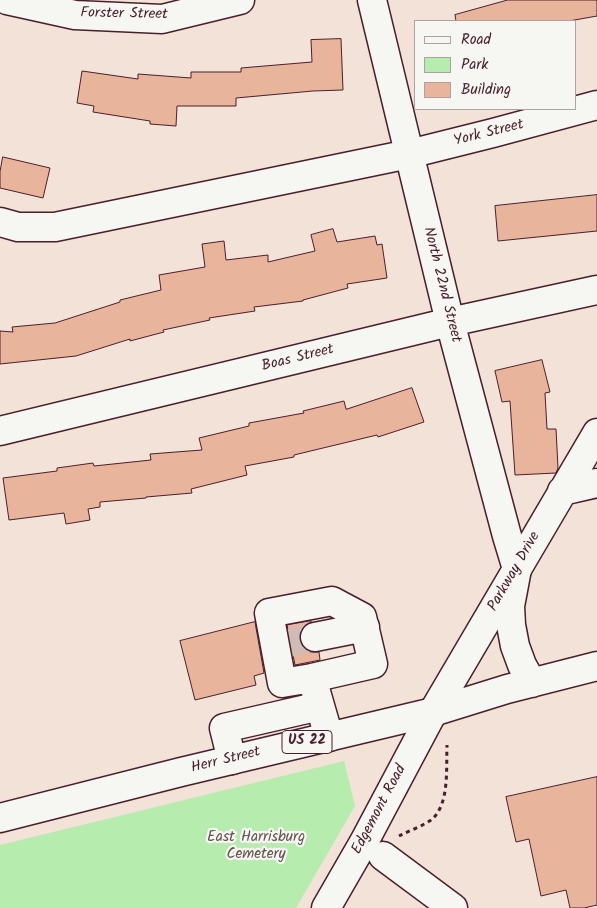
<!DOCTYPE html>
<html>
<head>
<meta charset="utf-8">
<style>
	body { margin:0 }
	#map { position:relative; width:597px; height:908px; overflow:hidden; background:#f2e2d8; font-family:Kalam,sans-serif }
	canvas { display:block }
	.legend { position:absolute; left:414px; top:20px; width:162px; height:90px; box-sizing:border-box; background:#f6f6f2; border:1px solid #b1a0a2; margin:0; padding:6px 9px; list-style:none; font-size:15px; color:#4a1f2b }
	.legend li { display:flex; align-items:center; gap:10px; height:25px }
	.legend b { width:25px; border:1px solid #b1a0a2 }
</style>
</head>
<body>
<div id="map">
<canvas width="597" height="908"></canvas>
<ul class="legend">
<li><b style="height:6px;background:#f6f6f2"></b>Road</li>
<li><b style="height:14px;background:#b6ecae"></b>Park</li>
<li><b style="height:14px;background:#e9b49c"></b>Building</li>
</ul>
</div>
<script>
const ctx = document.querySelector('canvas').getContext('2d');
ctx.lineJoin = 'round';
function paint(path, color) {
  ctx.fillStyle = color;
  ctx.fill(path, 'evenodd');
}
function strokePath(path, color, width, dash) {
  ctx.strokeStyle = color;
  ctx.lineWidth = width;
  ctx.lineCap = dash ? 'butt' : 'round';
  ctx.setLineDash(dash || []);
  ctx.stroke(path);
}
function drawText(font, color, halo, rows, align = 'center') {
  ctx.font = font + ' Kalam,sans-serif';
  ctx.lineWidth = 4.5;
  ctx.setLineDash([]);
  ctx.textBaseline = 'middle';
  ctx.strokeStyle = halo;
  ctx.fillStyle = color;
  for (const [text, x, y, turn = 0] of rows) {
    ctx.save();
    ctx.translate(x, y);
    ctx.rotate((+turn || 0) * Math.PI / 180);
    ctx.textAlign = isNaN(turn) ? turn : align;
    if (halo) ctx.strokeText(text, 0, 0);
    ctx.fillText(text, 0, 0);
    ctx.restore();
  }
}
const green = new Path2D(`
	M 344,761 L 355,806 L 296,908 L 0,908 L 0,845 Z`);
const building = new Path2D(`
	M 508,0 L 597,0 L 597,16 L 569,21 L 456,21 L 455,15 Z
	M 341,39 L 343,90 L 313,91 L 236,98 L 236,106 L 177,106 L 176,126 L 150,124 L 150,121 L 93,112 L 94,106 L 77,103 L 82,71 L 138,79 L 138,74 L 191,78 L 191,72 L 241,72 L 241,68 L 312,62 L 311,40 Z
	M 3,157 L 50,168 L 43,198 L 0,188 L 0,172 Z
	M 597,195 L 597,231 L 498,241 L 495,206 Z
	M 333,229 L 337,242 L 375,236 L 377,245 L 382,244 L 387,278 L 347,284 L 348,288 L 303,300 L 303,301 L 254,307 L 255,311 L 209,318 L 210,320 L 163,330 L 164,332 L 130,341 L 130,339 L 76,356 L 0,364 L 0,331 L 13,332 L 12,327 L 55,323 L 120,302 L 120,300 L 161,290 L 159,275 L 205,267 L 202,244 L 224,241 L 226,260 L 268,255 L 268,262 L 315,251 L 311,235 Z
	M 542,360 L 550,392 L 545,393 L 547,429 L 556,429 L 558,468 L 556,473 L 515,475 L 510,401 L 502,402 L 495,371 Z
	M 412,388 L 424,422 L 378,437 L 377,435 L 294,455 L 294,457 L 245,466 L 247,475 L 191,489 L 192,493 L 146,497 L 146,498 L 100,502 L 100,507 L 88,509 L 90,520 L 66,524 L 64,513 L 9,520 L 3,478 L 57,471 L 57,468 L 93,463 L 94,466 L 151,460 L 150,454 L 202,450 L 199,438 L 249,426 L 249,423 L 304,413 L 303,411 L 344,401 L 346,409 Z
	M 311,621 L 311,622 L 304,626 L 300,632 L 300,641 L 303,647 L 310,652 L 319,652 L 320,660 L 295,665 L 287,625 Z
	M 255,622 L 264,673 L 254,676 L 256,685 L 195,700 L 180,641 Z
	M 597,777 L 597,905 L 584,908 L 570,908 L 566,890 L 541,896 L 529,839 L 516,842 L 506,797 Z`);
const minorTunnel = new Path2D(`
	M 285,644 L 315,637`);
const path = new Path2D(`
	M 399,836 C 409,831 422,826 431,820 C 450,805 446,767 447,745`);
const minor = new Path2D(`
	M 7,0 L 75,15 L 162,19 L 240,0
	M 372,0 L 450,322 L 507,536 L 517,569
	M 0,222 L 18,227 L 55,227 L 409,154 L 493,133 L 597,105
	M 0,431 L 450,322 L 597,290
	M 562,491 L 597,483
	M 315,637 L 365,627
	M 312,678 L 282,683 L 269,613 L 332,601 L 362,617 L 373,664 L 312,678 L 329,737
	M 232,760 L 224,728 L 320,706
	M 383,856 L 453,908
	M 326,908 L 364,842 L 433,712 L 597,433`);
const major = new Path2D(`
	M 517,569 L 510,606 L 511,625 L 515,646 L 522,665 L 532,683
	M 0,818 L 181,772 L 433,712 L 507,689 L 597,666`);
const shields = [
	[307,742,50]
];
const shieldNames = [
	["US 22",307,742]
];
const streetNames = [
	["Forster Street",124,15,1],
	["York Street",489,134,-14],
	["North 22nd Street",441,285,76],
	["Boas Street",298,359,-14],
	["Parkway Drive",515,572,-60],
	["Herr Street",226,761,-14],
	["Edgemont Road",380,810,-62]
];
const parkNames = [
	["East Harrisburg",256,838],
	["Cemetery",256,855]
];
paint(green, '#b6ecae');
paint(building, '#e9b49c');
strokePath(building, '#4a1f2b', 1);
strokePath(minorTunnel, '#d0bbb5', 28, [28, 14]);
strokePath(minor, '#4a1f2b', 31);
strokePath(major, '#4a1f2b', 31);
strokePath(path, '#4a1f2b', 3, [4, 4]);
strokePath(minor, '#f6f6f2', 28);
strokePath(major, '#f6f6f2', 28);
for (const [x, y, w] of shields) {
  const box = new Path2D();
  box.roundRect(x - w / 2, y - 11.5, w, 23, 4);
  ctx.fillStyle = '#f6f6f2';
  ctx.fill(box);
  strokePath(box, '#4a1f2b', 1);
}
drawText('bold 14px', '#4a1f2b', null, shieldNames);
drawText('15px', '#4a1f2b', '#f6f6f2', streetNames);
drawText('15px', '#65524c', '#f6f6f2', parkNames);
</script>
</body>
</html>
